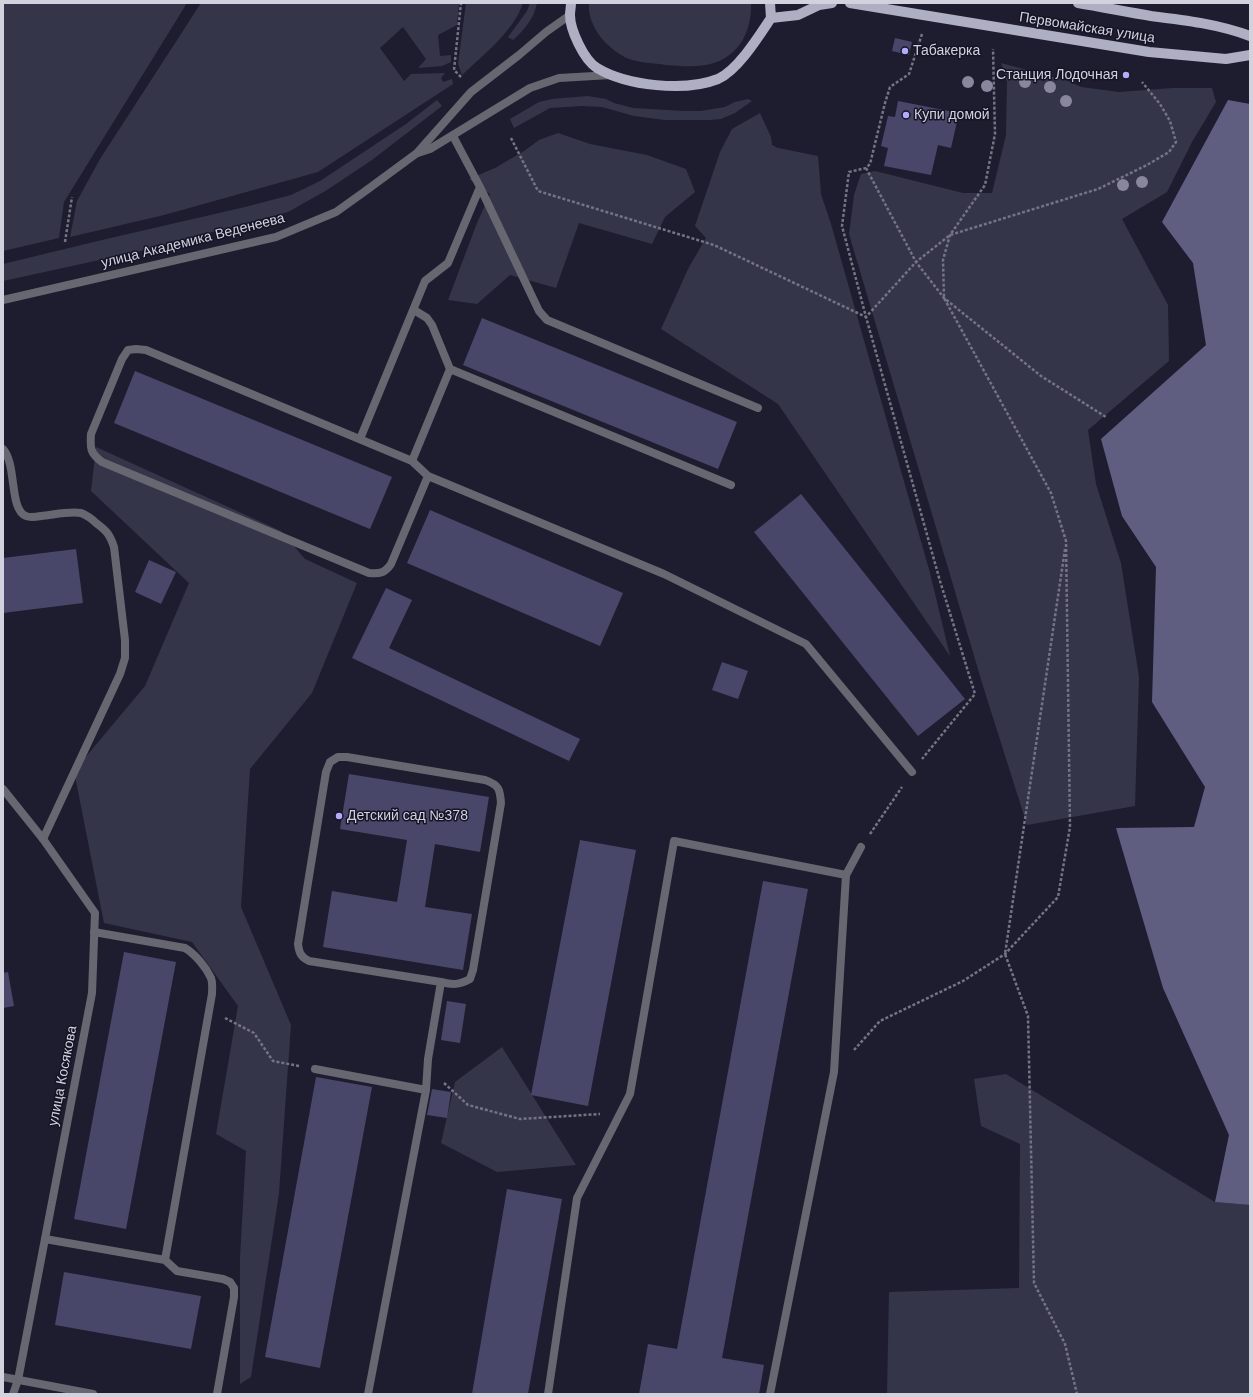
<!DOCTYPE html>
<html>
<head>
<meta charset="utf-8">
<style>
	body { margin:0 }
	#map { position:relative; width:1253px; height:1397px; overflow:hidden; background:#1e1d30; font-family:Helvetica,sans-serif }
	canvas { display:block }
	.frame { position:absolute; inset:0; border:4px solid #d2d2df; pointer-events:none }
</style>
</head>
<body>
<div id="map">
<canvas width="1253" height="1397"></canvas>
<div class="frame"></div>
</div>
<script>
const ctx = document.querySelector('canvas').getContext('2d');
ctx.lineJoin = 'round';
function paint(path, color) {
  ctx.fillStyle = color;
  ctx.fill(path, 'evenodd');
}
function strokePath(path, color, width, dash) {
  ctx.strokeStyle = color;
  ctx.lineWidth = width;
  ctx.lineCap = dash ? 'butt' : 'round';
  ctx.setLineDash(dash || []);
  ctx.stroke(path);
}
function drawText(font, color, halo, rows, align = 'center') {
  ctx.font = font + ' Helvetica,sans-serif';
  ctx.lineWidth = 3;
  ctx.setLineDash([]);
  ctx.textBaseline = 'middle';
  ctx.strokeStyle = halo;
  ctx.fillStyle = color;
  for (const [text, x, y, turn = 0] of rows) {
    ctx.save();
    ctx.translate(x, y);
    ctx.rotate((+turn || 0) * Math.PI / 180);
    ctx.textAlign = isNaN(turn) ? turn : align;
    if (halo) ctx.strokeText(text, 0, 0);
    ctx.fillText(text, 0, 0);
    ctx.restore();
  }
}
const green = new Path2D(`
	M 3,3 L 187,3 L 64,202 L 59,238 L 3,251 Z
	M 201,3 L 459,3 L 457,25 L 438,35 L 440,56 L 451,55 L 451,62 L 442,66 L 418,68 L 426,59 L 403,27 L 380,48 L 404,81 L 411,74 L 445,73 L 441,78 L 443,82 L 452,79 L 453,84 L 318,172 L 164,215 L 70,237 L 77,201 L 100,159 Z
	M 466,3 L 523,3 C 514,31 483,55 462,75 L 458,64 Z
	M 530,3 L 537,3 C 534,19 524,30 513,40 L 508,37 L 527,11 Z
	M 589,3 L 751,3 C 752,29 741,54 714,63 C 699,68 681,66 666,65 C 654,63 640,63 629,59 C 608,50 587,27 589,3 Z
	M 1001,63 L 1068,81 L 1081,87 L 1119,92 L 1173,88 L 1212,88 L 1216,102 L 1192,142 L 1167,192 L 1122,219 L 1168,305 L 1169,361 L 1088,430 L 1096,484 L 1121,563 L 1139,677 L 1135,806 L 1027,825 L 983,686 L 849,234 L 854,195 L 861,174 L 875,171 L 963,193 L 992,193 L 1006,135 L 1007,82 Z
	M 588,96 L 606,99 L 614,103 L 633,108 L 684,111 L 701,111 L 725,107 L 735,102 L 748,99 L 752,101 L 735,113 L 721,119 L 710,120 L 665,120 L 634,116 L 602,107 L 582,106 L 550,108 L 514,128 L 510,119 L 539,102 L 552,99 Z
	M 437,100 L 442,106 L 372,160 L 327,190 L 288,212 L 141,251 L 3,281 L 3,264 L 102,240 L 245,207 L 291,195 L 320,181 L 406,124 Z
	M 760,113 L 771,137 L 772,145 L 778,148 L 818,156 L 821,194 L 831,224 L 930,573 L 950,656 L 778,404 L 661,329 L 689,267 L 706,238 L 695,226 L 720,152 L 732,129 Z
	M 558,133 L 590,144 L 647,155 L 686,169 L 695,192 L 665,217 L 652,244 L 579,223 L 556,288 L 510,275 L 477,304 L 448,300 L 477,223 L 490,194 L 469,179 L 495,168 L 524,151 L 539,140 Z
	M 96,447 L 281,531 L 305,559 L 357,583 L 312,693 L 250,769 L 241,907 L 291,1025 L 279,1193 L 251,1377 L 240,1384 L 240,1258 L 246,1151 L 216,1134 L 238,1006 L 192,942 L 104,923 L 74,771 L 145,686 L 189,583 L 91,491 Z
	M 502,1047 L 576,1165 L 497,1172 L 441,1143 L 455,1082 Z
	M 1006,1074 L 1215,1202 L 1250,1205 L 1250,1394 L 887,1394 L 889,1292 L 1019,1288 L 1020,1144 L 981,1126 L 974,1079 Z`);
const water = new Path2D(`
	M 1228,100 L 1250,104 L 1250,1205 L 1215,1202 L 1229,1135 L 1163,988 L 1116,828 L 1194,827 L 1205,787 L 1152,702 L 1156,567 L 1122,516 L 1101,439 L 1206,345 L 1193,263 L 1162,222 Z`);
const building = new Path2D(`
	M 895,38 L 912,42 L 909,55 L 892,51 Z
	M 898,101 L 959,113 L 951,148 L 938,145 L 931,175 L 884,166 L 888,148 L 881,146 L 888,116 L 895,117 Z
	M 482,318 L 737,422 L 718,469 L 463,365 Z
	M 135,371 L 392,477 L 370,529 L 114,423 Z
	M 801,494 L 965,699 L 918,736 L 754,532 Z
	M 430,510 L 623,593 L 600,646 L 407,563 Z
	M 76,549 L 83,603 L 3,613 L 3,558 Z
	M 149,560 L 176,572 L 161,604 L 135,592 Z
	M 386,588 L 412,600 L 389,648 L 580,739 L 569,761 L 352,658 Z
	M 722,662 L 748,671 L 738,699 L 712,690 Z
	M 349,774 L 489,797 L 480,852 L 435,844 L 425,907 L 472,914 L 463,970 L 323,947 L 332,891 L 397,902 L 407,840 L 340,829 Z
	M 580,840 L 636,850 L 588,1106 L 531,1095 Z
	M 763,881 L 808,889 L 722,1358 L 764,1365 L 759,1394 L 639,1394 L 648,1344 L 677,1349 Z
	M 124,952 L 176,962 L 126,1229 L 74,1219 Z
	M 8,972 L 14,1006 L 3,1008 L 3,973 Z
	M 447,1001 L 466,1004 L 460,1043 L 441,1040 Z
	M 316,1077 L 372,1087 L 320,1368 L 265,1357 Z
	M 432,1089 L 451,1092 L 447,1118 L 427,1115 Z
	M 507,1189 L 562,1199 L 528,1394 L 472,1394 Z
	M 64,1272 L 201,1296 L 191,1349 L 55,1325 Z`);
const path = new Path2D(`
	M 922,34 L 909,74 L 890,87 L 885,103 L 870,164 L 866,168 L 849,172 L 842,226 L 866,317 L 940,581 L 975,694 L 922,759
	M 461,77 L 454,70 L 461,3
	M 511,138 L 538,191 L 714,245 L 866,317 L 916,262 L 950,235 L 1098,189 L 1147,165 L 1169,152 L 1176,142 L 1170,121 L 1160,104 L 1142,82
	M 866,168 L 916,262 L 944,298 L 1041,376 L 1106,417
	M 65,242 L 72,197
	M 1065,549 L 1005,954 L 1028,1016 L 1034,1283 L 1065,1344 L 1077,1394
	M 870,834 L 902,787
	M 225,1018 L 254,1033 L 273,1061 L 299,1066
	M 854,1050 L 880,1021 L 963,981 L 1005,954 L 1058,897 L 1070,827 L 1066,541 L 1051,493 L 944,298 L 943,260 L 950,235 L 985,185 L 995,134 L 993,49
	M 444,1083 L 468,1105 L 520,1119 L 600,1114`);
const service = new Path2D(`
	M 480,187 L 539,311 L 547,320 L 758,408
	M 414,310 L 427,318 L 432,325 L 450,369
	M 136,349 L 146,350 L 412,461 L 428,476 L 391,564 C 385,573 380,574 369,573 L 102,462 C 90,453 90,448 91,434 L 122,359 L 128,350 Z
	M 360,439 L 425,281 L 448,263 L 480,187 L 453,136
	M 3,449 C 17,464 9,510 26,516 C 30,518 36,517 41,516 C 53,515 68,511 81,513 C 86,515 92,519 96,523 C 107,531 110,535 114,547 L 125,640 L 125,658 L 120,674 L 43,839
	M 412,461 L 450,369 L 731,485
	M 428,476 L 664,574 L 806,644 L 912,772
	M 94,932 L 185,948 C 195,954 206,967 211,978 C 213,983 212,988 212,994 L 165,1260 L 177,1271 L 223,1279 L 230,1282 L 234,1288 L 234,1297 L 217,1394
	M 315,1069 L 426,1090 L 368,1394
	M 426,1090 L 428,1059 L 441,982 C 453,985 459,985 470,979 L 473,970 L 501,803 C 500,789 499,785 485,780 L 347,757 L 338,757 L 330,762 L 326,772 L 298,944 C 299,953 301,957 309,961 L 441,982
	M 45,1239 L 165,1260
	M 770,1394 L 834,1072 L 846,875 L 861,847`);
const minor = new Path2D(`
	M 3,789 L 43,839 L 95,913 L 92,993 L 18,1380 L 13,1394
	M 3,1377 L 93,1394
	M 548,1394 L 577,1198 L 630,1094 L 674,841 L 846,875`);
const tertiary = new Path2D(`
	M 418,153 L 430,149 L 530,88 L 559,78 L 611,75
	M 3,300 L 276,237 L 336,212 L 364,192 L 417,153 L 471,92 L 519,55 L 546,32 L 570,15`);
const primary = new Path2D(`
	M 571,3 C 571,7 570,11 570,15 C 570,30 584,60 597,68 C 627,86 685,92 718,79 C 738,70 759,36 771,18 L 770,3
	M 850,3 L 1149,52 L 1226,59 L 1250,55
	M 1078,3 C 1102,7 1127,12 1151,16 C 1184,20 1218,24 1250,36
	M 771,18 L 798,15 L 819,5 L 832,3`);
const trees = [
	[968,82],
	[1025,82],
	[987,86],
	[1050,87],
	[1066,101],
	[1142,182],
	[1123,185]
];
const markers = [
	[905,51,4,"#b1adfa"],
	[1126,75,4,"#b1adfa"],
	[906,115,4,"#b1adfa"],
	[339,816,4,"#b1adfa"]
];
const streetNames = [
	["Первомайская улица",1087,28,9],
	["улица Академика Веденеева",193,241,-14],
	["улица Косякова",63,1076,-79]
];
const poiNames = [
	["Табакерка",913,51],
	["Станция Лодочная",1118,75,"right"],
	["Купи домой",914,115],
	["Детский сад №378",347,816]
];
paint(green, '#353549');
paint(water, '#5f5e81');
paint(building, '#484769');
strokePath(path, '#757484', 2.5, [3, 2]);
strokePath(service, '#676771', 8);
strokePath(minor, '#676771', 8);
strokePath(tertiary, '#676771', 8);
strokePath(primary, '#afafc4', 10);
ctx.fillStyle = '#88879d';
for (const [x, y] of trees) {
  ctx.beginPath();
  ctx.arc(x, y, 6, 0, 2 * Math.PI);
  ctx.fill();
}
for (const [x, y, r, color] of markers) {
  const dot = new Path2D();
  dot.arc(x, y, r, 0, 2 * Math.PI);
  ctx.fillStyle = color;
  ctx.fill(dot);
  strokePath(dot, '#151426', 1.5);
}
drawText('14px', '#d2d2df', '#151426', streetNames);
drawText('14px', '#d2d2df', '#151426', poiNames, 'left');
</script>
</body>
</html>
